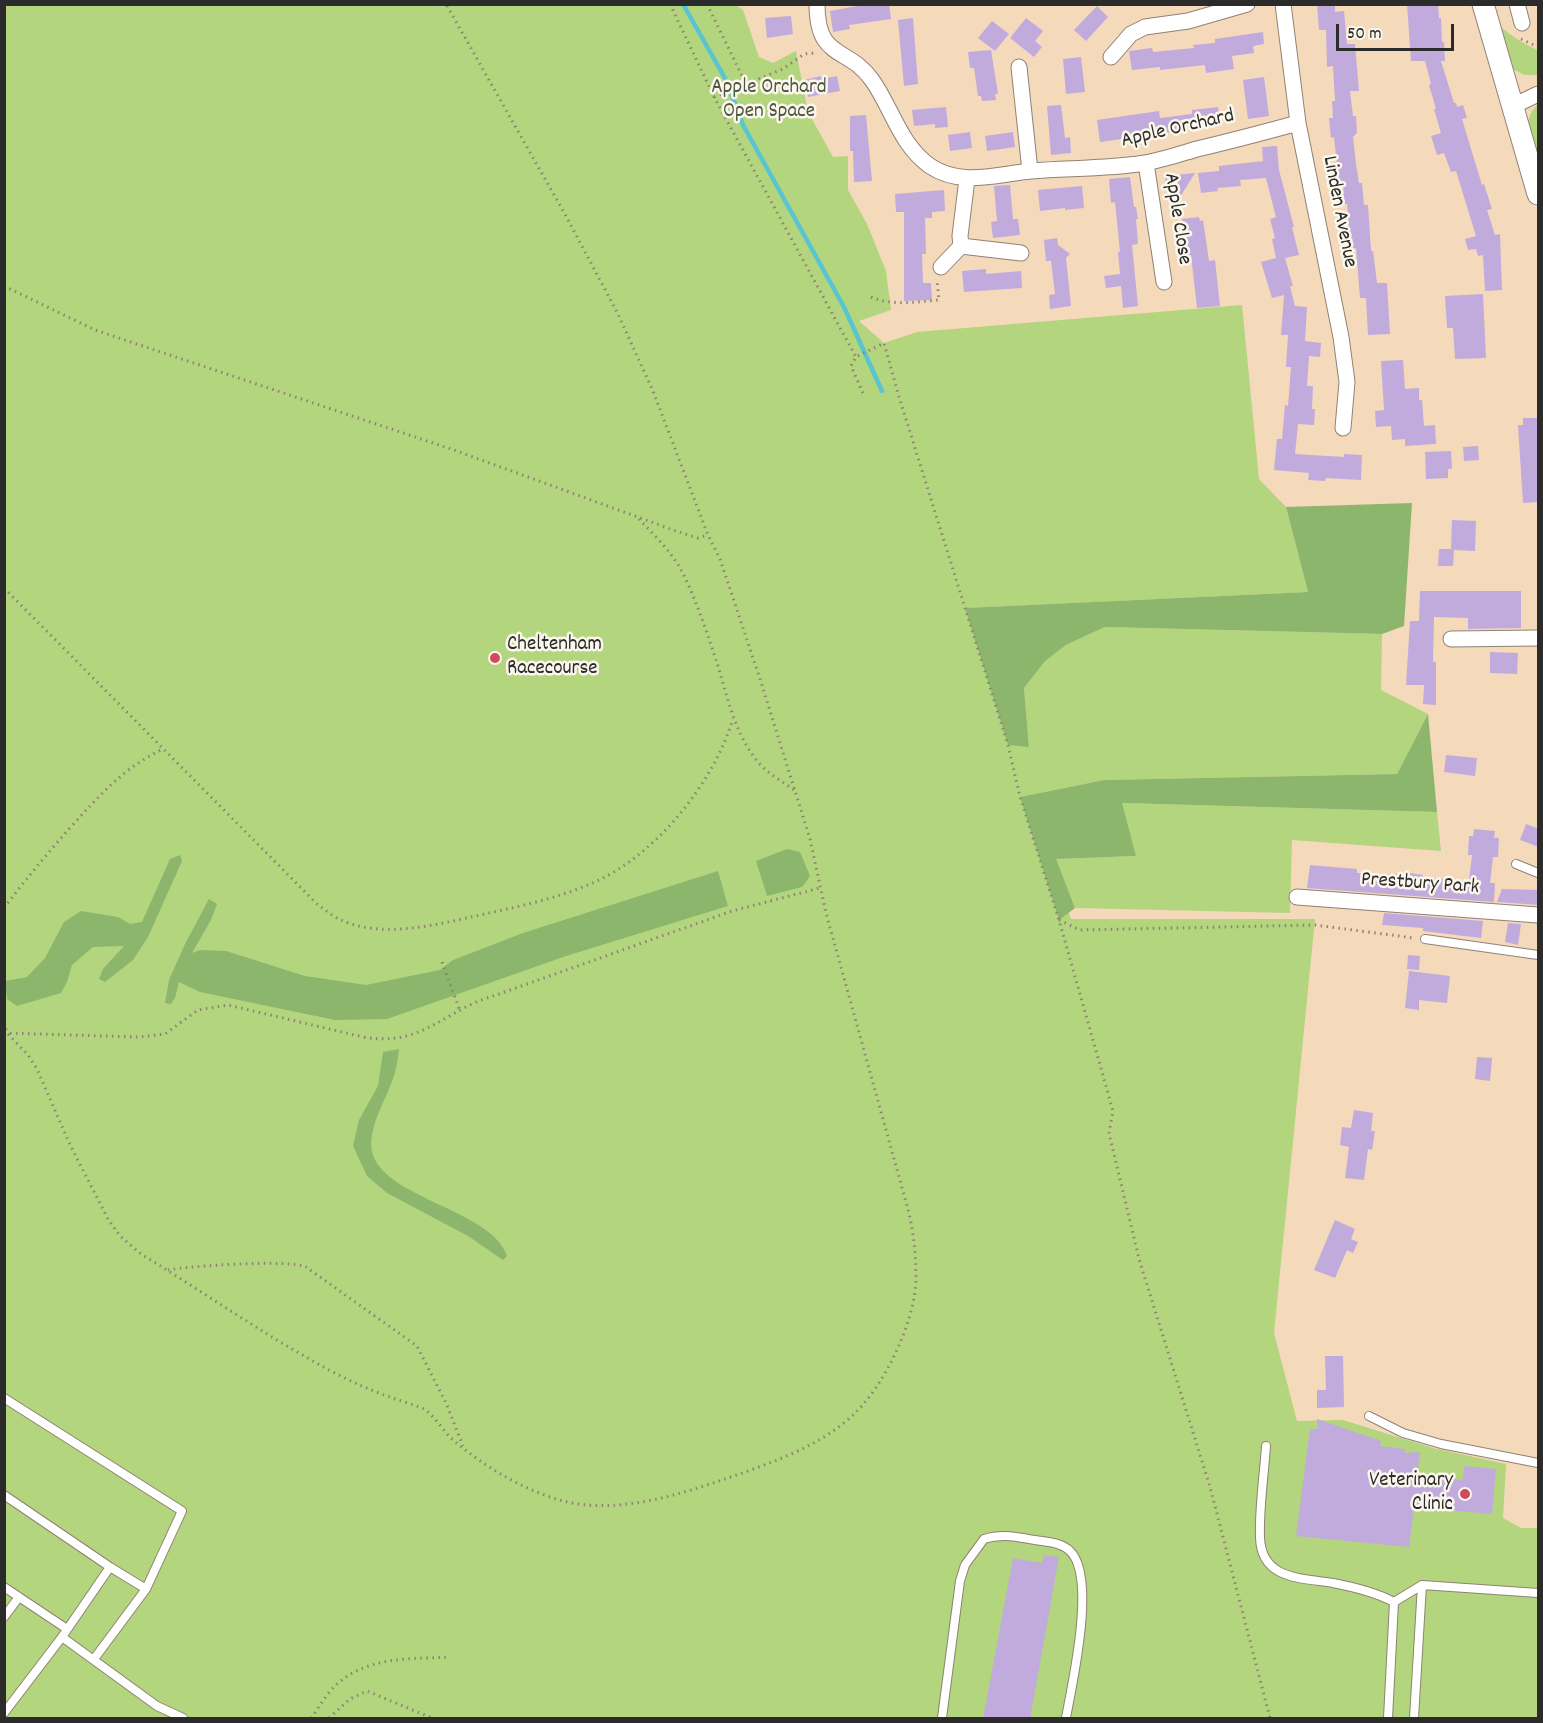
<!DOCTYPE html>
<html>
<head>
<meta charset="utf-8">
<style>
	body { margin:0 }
	#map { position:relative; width:1543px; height:1723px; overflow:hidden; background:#f4d9bb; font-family:Dekko,sans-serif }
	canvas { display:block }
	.frame { position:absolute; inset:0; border:6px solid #2b2b2b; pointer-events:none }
	.scale { position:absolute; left:1336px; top:24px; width:118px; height:27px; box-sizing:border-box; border:3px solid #2b2b2b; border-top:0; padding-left:8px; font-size:18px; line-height:21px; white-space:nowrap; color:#2b2b2b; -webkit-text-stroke:4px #fbf7ec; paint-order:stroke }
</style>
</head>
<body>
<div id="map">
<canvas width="1543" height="1723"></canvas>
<div class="frame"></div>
<div class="scale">50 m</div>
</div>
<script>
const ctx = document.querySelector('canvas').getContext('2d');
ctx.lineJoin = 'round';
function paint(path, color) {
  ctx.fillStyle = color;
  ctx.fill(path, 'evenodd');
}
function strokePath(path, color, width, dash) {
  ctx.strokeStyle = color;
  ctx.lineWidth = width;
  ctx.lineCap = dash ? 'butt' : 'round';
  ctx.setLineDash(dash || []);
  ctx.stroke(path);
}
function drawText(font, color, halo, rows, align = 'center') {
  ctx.font = font + ' Dekko,sans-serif';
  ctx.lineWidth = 5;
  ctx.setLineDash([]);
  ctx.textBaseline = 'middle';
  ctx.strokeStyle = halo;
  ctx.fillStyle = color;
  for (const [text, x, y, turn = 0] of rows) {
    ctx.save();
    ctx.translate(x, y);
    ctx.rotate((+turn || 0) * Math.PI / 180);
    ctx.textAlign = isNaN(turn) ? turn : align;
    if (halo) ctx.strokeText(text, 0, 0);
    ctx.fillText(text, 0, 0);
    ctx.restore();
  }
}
const green = new Path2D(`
	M 4,5 L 736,5 L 743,10 L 759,57 L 773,63 L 796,51 L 808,112 L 833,157 L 848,156 L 848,190 L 867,224 L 886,271 L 891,310 L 859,321 L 884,343 L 917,332 L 1242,305 L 1259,479 L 1286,507 L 1308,592 L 968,608 L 1029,747 L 1024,688 L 1044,661 L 1066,645 L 1105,627 L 1382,634 L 1381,690 L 1428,714 L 1397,774 L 1104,780 L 1030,795 L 1071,919 L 1315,919 L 1274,1333 L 1297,1421 L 1343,1420 L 1433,1448 L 1506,1464 L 1503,1518 L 1521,1528 L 1538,1528 L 1538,1718 L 5,1718 Z
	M 1495,21 C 1506,33 1523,44 1538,50 L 1538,75 L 1525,75 L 1512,69 Z
	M 1538,104 L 1538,172 C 1532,150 1518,123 1538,104 Z
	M 1121,803 L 1437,812 L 1441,851 L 1292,840 L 1290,913 L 1075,908 L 1055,859 L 1136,856 Z`);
const forest = new Path2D(`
	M 1412,503 L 1404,626 L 1382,634 L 1105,627 L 1066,645 L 1045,661 L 1024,688 L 1029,747 L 1008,745 L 965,608 L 1308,592 L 1286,507 Z
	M 1428,714 L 1437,812 L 1122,803 L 1136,856 L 1056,859 L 1075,908 L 1059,920 L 1020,797 L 1104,780 L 1397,774 Z
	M 787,849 L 800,852 L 810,876 L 802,887 L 767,896 L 756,861 Z
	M 180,855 L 182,861 L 148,937 L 133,960 L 105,982 L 99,979 L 103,969 L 124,946 L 93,947 L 72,965 L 67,982 L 61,993 L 17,1006 L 7,999 L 5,981 L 27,977 L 45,958 L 64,922 L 81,911 L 118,917 L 130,924 L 142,922 L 170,859 Z
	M 718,871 L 728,906 L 566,956 L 387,1019 L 335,1020 L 200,992 L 179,982 L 175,998 L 171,1004 L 165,1003 L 169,980 L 185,944 L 209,899 L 217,904 L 211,920 L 192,953 L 200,950 L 226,951 L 305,976 L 366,985 L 440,970 L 453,960 L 523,933 Z
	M 399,1049 C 398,1057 397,1065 395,1072 C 389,1096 367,1126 372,1151 C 381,1198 493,1210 507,1256 L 503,1260 L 468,1236 L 387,1193 L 367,1176 L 353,1146 L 359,1120 L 378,1086 L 383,1052 Z`);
const stream = new Path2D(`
	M 683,4 L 726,80 L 743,125 L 844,307 L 882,391`);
const building = new Path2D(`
	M 868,4 L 889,4 L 891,19 L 849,25 L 850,29 L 833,32 L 830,11 Z
	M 1317,4 L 1335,4 L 1335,12 L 1344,11 L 1347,44 L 1355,44 L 1359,91 L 1350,91 L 1353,116 L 1356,116 L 1357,133 L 1353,137 L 1356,164 L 1359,183 L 1362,183 L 1364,205 L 1368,205 L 1371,251 L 1373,251 L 1377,283 L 1387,283 L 1390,334 L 1368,335 L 1366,298 L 1360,298 L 1356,248 L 1351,249 L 1347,204 L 1344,204 L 1343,181 L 1339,182 L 1334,137 L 1331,138 L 1329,118 L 1333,118 L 1332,101 L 1335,101 L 1333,66 L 1327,67 L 1326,30 L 1319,30 Z
	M 1407,4 L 1438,4 L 1439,18 L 1441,18 L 1442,42 L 1444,42 L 1445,61 L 1441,61 L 1454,103 L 1456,103 L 1457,107 L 1463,105 L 1467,118 L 1462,119 L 1482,185 L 1484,184 L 1492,209 L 1487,210 L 1495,235 L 1500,234 L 1502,290 L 1485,291 L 1483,255 L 1478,256 L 1476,249 L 1468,250 L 1465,239 L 1476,236 L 1456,171 L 1451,172 L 1444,153 L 1437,155 L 1431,136 L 1441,133 L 1434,109 L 1436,109 L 1429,85 L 1431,84 L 1425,61 L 1411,61 Z
	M 1097,6 L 1108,17 L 1086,41 L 1074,30 Z
	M 791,16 L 793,34 L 767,38 L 765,18 Z
	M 913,18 L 918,84 L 904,86 L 898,20 Z
	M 1026,18 L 1043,31 L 1035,41 L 1042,47 L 1034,57 L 1010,38 Z
	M 992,21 L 1009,34 L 995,51 L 978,38 Z
	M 1263,32 L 1264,44 L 1253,46 L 1254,53 L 1232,56 L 1234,69 L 1206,73 L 1205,65 L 1160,70 L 1160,67 L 1132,70 L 1129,51 L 1152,48 L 1153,52 L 1194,48 L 1193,45 L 1215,43 L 1215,39 Z
	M 991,50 L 998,94 L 995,94 L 996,100 L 982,101 L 981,96 L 978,96 L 974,68 L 970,68 L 968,52 Z
	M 1081,57 L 1085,92 L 1066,94 L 1063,59 Z
	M 821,76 L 822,79 L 837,76 L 840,91 L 808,97 L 804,80 Z
	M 1264,77 L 1269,116 L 1248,119 L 1243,80 Z
	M 1061,105 L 1065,138 L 1070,137 L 1071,153 L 1051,155 L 1047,106 Z
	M 946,107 L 948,127 L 935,128 L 935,124 L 914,126 L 912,110 Z
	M 1218,107 L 1220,122 L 1185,126 L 1186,130 L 1100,142 L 1097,120 L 1159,111 L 1160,118 L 1192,114 L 1192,110 Z
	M 866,115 L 872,181 L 854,182 L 853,151 L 850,151 L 850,116 Z
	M 970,132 L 972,148 L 950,151 L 948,135 Z
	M 1013,132 L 1015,147 L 987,151 L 985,136 Z
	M 1277,146 L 1279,170 L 1294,227 L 1292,227 L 1299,255 L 1285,258 L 1293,286 L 1290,286 L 1295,306 L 1307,307 L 1305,341 L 1321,343 L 1320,357 L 1309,356 L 1307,386 L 1313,386 L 1312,409 L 1315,409 L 1314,425 L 1298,424 L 1295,454 L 1344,457 L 1344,454 L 1362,455 L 1361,480 L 1326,478 L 1325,481 L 1308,480 L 1309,473 L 1274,470 L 1277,439 L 1282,439 L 1285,405 L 1288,406 L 1291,367 L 1286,367 L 1288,335 L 1281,335 L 1284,295 L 1272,298 L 1261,262 L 1276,258 L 1272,239 L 1275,238 L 1270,219 L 1276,217 L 1266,178 L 1240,180 L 1241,186 L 1217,188 L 1218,191 L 1201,193 L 1198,173 L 1219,171 L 1219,166 L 1263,161 L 1262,147 Z
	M 1195,173 L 1175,205 L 1167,198 L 1165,176 Z
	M 1130,177 L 1134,207 L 1136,207 L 1138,219 L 1136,219 L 1138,244 L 1132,245 L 1138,306 L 1123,308 L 1121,286 L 1106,288 L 1104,276 L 1120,274 L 1118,252 L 1120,252 L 1117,221 L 1115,202 L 1111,203 L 1109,179 Z
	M 1010,185 L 1013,219 L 1018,219 L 1020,235 L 993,238 L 991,222 L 997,221 L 994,186 Z
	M 1082,186 L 1084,208 L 1065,210 L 1065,208 L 1040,211 L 1038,190 Z
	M 944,190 L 945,211 L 932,212 L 932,218 L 925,218 L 926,254 L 922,254 L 923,283 L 931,283 L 932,300 L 904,301 L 904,212 L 896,212 L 895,194 Z
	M 1199,217 L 1200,221 L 1203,220 L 1209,261 L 1215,260 L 1220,306 L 1197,308 L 1191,255 L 1187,256 L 1182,219 Z
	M 1057,238 L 1058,245 L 1070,254 L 1066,258 L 1071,306 L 1050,309 L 1049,295 L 1055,294 L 1051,261 L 1046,261 L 1044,240 Z
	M 986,269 L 986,274 L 1021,271 L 1022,288 L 964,292 L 962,271 Z
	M 1483,294 L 1486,358 L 1455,359 L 1453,328 L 1447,328 L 1445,296 Z
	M 1403,360 L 1405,389 L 1419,388 L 1419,400 L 1422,400 L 1424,426 L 1435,425 L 1436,444 L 1405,446 L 1405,439 L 1392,440 L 1391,426 L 1376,427 L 1375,411 L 1384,410 L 1381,361 Z
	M 1523,418 L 1539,418 L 1539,502 L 1523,503 L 1518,425 L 1523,425 Z
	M 1478,446 L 1479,460 L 1464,461 L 1463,447 Z
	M 1451,451 L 1452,469 L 1448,469 L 1448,478 L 1426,479 L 1425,452 Z
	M 1452,520 L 1476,521 L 1475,551 L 1454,550 L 1453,566 L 1438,566 L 1439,549 L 1451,549 Z
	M 1420,591 L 1521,591 L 1521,628 L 1468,629 L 1468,618 L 1434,617 L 1433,662 L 1436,662 L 1436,705 L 1423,704 L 1424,685 L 1406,685 L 1410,621 L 1419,621 Z
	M 1490,652 L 1518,653 L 1517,674 L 1490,673 Z
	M 1446,755 L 1477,758 L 1475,776 L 1444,772 Z
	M 1526,824 L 1539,829 L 1539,847 L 1520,840 Z
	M 1474,829 L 1495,831 L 1494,838 L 1499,838 L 1498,857 L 1493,857 L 1490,883 L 1495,883 L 1494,902 L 1307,888 L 1310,865 L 1357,869 L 1357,873 L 1409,875 L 1409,873 L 1423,875 L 1423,877 L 1469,881 L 1472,855 L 1468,855 L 1469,836 L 1473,836 Z
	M 1502,889 L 1539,890 L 1539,905 L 1497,902 Z
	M 1384,913 L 1483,921 L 1481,938 L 1423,931 L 1423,928 L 1382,925 Z
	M 1508,923 L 1521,924 L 1518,945 L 1505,942 Z
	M 1408,955 L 1420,956 L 1419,970 L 1407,969 Z
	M 1409,971 L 1450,976 L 1447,1003 L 1419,1000 L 1419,1010 L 1405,1008 Z
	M 1477,1057 L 1492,1058 L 1490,1081 L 1475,1079 Z
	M 1354,1110 L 1373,1113 L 1371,1131 L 1375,1131 L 1372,1150 L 1368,1149 L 1364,1180 L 1345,1178 L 1349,1147 L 1340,1145 L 1342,1127 L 1351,1128 Z
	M 1335,1220 L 1355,1229 L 1351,1239 L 1358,1242 L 1353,1253 L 1347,1250 L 1335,1278 L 1314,1270 Z
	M 1325,1356 L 1343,1356 L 1344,1407 L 1317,1408 L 1317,1390 L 1326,1390 Z
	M 1317,1419 L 1381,1441 L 1380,1446 L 1405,1449 L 1405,1453 L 1420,1452 L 1417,1476 L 1463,1480 L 1464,1466 L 1496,1469 L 1492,1514 L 1414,1507 L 1409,1547 L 1296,1536 L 1310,1429 L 1318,1429 Z
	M 1044,1555 L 1059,1557 L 1030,1719 L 983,1719 L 1013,1558 L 1042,1563 Z`);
const path = new Path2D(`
	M 670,4 L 714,97 L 856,357
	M 707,4 L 746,84
	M 1521,39 L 1538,47
	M 714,97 L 783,69 L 804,54 L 816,53
	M 4,286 L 95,330 L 454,450 L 676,531 L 698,538 L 708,535
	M 871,297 C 893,306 915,302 939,300 L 937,280
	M 863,393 L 851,366 L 856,357 L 884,343 L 899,397 L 1008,745 L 1020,797 L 1059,920 L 1113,1111 L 1109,1133 L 1139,1259 L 1210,1487 L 1270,1718
	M 639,519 C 653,534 669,549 680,568 C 696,598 707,633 718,666 C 728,699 735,734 758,762 C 768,774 782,781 794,790
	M 4,588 L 318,905 C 326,910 333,917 341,920 C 381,938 431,926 471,917 C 511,908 553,900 590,884 C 654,858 713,784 733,719
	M 4,908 C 25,880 47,854 69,829 C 99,796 123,768 163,749
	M 1059,920 L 1080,930 L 1315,925 L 1414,938
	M 442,962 L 460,1011
	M 4,1023 L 7,1033 L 28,1055 L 37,1069 L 71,1147 L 108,1219 L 120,1236 L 141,1254 C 205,1293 267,1337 333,1372 C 352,1382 370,1390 390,1397 C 400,1401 413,1404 424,1409 C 435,1416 442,1430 452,1439 C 483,1466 523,1490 563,1501 C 614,1514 672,1497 719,1481 C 765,1465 816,1449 852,1416 C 884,1387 915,1322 916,1279 C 916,1257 914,1235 909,1213 L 826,913 L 810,839 L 761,682 L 720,559 L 708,535 L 653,391 L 618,314 L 566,216 L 446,4
	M 4,1033 L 139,1037 L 165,1034 L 198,1010 L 228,1005 L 363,1037 C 410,1045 429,1026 468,1006 C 478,1001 489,997 499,994 L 732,911 L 820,888
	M 168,1270 C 188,1266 291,1259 306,1267 L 417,1346 L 446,1403 L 463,1446
	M 311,1718 C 319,1708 326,1694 336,1685 C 367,1656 411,1659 450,1657
	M 329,1718 L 350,1699 L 367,1691 L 432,1718`);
const service = new Path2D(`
	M 1516,864 L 1538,873
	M 1425,939 L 1538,955
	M 4,1398 L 182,1511 L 146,1589 L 94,1659
	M 1369,1416 L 1403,1433 L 1441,1444 L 1538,1463
	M 1266,1446 C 1264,1476 1259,1507 1260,1537 C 1261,1580 1302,1578 1333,1583 C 1354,1587 1375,1592 1394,1602
	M 4,1495 L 110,1567 L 146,1589
	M 4,1587 L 67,1629
	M 4,1617 L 19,1597
	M 62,1637 L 157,1706 L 183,1718
	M 4,1713 L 62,1637 L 110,1567
	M 942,1718 L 960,1581 L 965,1565 L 984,1539 C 1002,1533 1017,1537 1035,1540 C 1046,1542 1061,1542 1070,1551 C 1097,1577 1072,1684 1066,1718
	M 1388,1718 L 1394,1602 L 1422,1585 L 1538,1593
	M 1414,1718 L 1422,1585`);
const minor = new Path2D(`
	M 817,4 C 817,61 847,45 872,80 C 892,108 900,145 930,166 C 961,187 997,174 1031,171 C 1069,168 1107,169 1145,163 C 1162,160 1180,154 1197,149 C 1231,141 1265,132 1298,123
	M 1283,4 L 1298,123 L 1341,337 L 1347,382 L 1343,428
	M 1517,4 L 1522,23
	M 1111,57 L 1131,34 L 1145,27 L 1188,21 L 1247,4
	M 1019,67 L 1030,171
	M 1513,106 L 1538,94
	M 1146,163 L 1164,282
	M 967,179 L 960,236 L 961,246 L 1021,253
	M 941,267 L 961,246
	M 1451,639 L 1538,638
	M 1297,897 L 1538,915`);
const secondary = new Path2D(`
	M 1483,4 L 1538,194`);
const markers = [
	[495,658,6,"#d1495b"],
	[1465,1494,6,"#d1495b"]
];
const parkNames = [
	["Apple Orchard",769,89],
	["Open Space",769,113]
];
const streetNames = [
	["Apple Orchard",1178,130,-13],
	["Linden Avenue",1338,212,79],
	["Apple Close",1176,219,81],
	["Prestbury Park",1420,885,4]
];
const poiNames = [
	["Cheltenham",507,646],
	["Racecourse",507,670],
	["Veterinary",1453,1482,"right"],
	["Clinic",1453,1506,"right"]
];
paint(green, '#b2d57e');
paint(forest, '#8db66d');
strokePath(stream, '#58c5d0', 4.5);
paint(building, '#c1abdd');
strokePath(service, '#908273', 10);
strokePath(minor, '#908273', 17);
strokePath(secondary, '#908273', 23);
strokePath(path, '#908273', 3, [1.5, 4.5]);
strokePath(service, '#fff', 8);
strokePath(minor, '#fff', 15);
strokePath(secondary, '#fff', 21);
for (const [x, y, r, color] of markers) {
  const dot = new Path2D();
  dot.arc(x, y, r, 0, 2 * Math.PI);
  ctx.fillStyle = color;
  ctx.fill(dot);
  strokePath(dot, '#fbf7ec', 2);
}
drawText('21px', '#4d5640', '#fbf7ec', parkNames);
drawText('21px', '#2b2b2b', '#fbf7ec', streetNames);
drawText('21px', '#2b2b2b', '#fbf7ec', poiNames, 'left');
</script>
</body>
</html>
